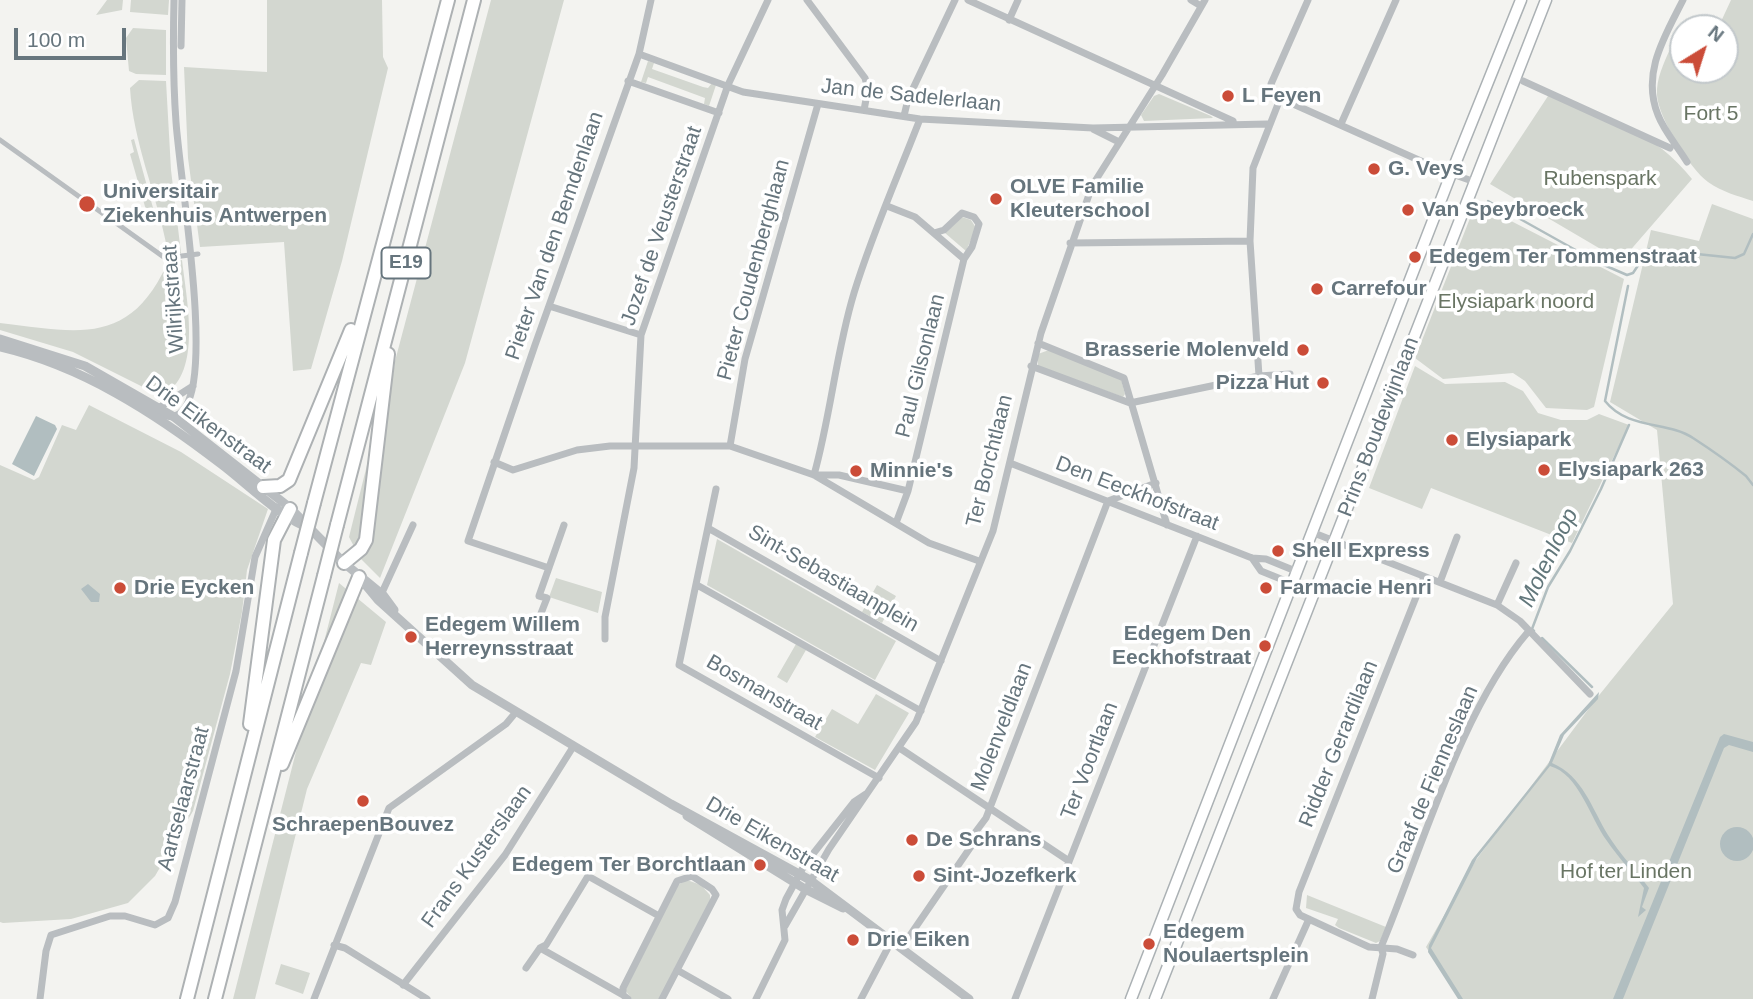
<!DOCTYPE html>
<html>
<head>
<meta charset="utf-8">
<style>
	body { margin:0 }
	#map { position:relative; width:1753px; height:999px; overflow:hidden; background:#f3f3f0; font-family:Helvetica,sans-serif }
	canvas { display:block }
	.north { position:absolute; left:1669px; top:14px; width:70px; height:70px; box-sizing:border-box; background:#fff; border:2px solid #c2c8cb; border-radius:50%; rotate:38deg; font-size:19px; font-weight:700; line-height:28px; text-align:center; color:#66757d }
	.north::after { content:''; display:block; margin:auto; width:24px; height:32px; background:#cb4c38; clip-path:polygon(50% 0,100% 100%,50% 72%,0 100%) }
	.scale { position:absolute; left:14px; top:28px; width:112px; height:32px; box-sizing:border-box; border:4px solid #66757d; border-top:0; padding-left:9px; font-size:21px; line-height:24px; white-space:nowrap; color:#66757d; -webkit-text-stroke:5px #fff; paint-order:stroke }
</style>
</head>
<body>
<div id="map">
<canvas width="1753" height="999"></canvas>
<div class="north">N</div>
<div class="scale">100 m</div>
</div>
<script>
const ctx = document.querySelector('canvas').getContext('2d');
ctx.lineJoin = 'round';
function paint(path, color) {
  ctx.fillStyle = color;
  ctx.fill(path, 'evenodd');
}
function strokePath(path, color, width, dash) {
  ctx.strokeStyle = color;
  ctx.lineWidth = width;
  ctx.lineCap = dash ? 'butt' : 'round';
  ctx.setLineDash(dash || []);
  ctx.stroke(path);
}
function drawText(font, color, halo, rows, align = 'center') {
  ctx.font = font + ' Helvetica,sans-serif';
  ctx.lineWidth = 7;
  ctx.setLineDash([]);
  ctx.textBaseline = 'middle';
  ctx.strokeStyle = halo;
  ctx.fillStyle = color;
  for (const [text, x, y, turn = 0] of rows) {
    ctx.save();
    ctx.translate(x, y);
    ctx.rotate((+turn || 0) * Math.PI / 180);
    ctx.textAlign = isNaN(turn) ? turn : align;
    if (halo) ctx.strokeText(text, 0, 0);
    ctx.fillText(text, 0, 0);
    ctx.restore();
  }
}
const green = new Path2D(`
	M 107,0 L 123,0 L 122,10 L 96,15 Z
	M 131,0 L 169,0 L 168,15 L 130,12 Z
	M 267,0 L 382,0 L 383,57 L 388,68 L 342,261 L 311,369 L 293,371 L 284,242 L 200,247 L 188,158 L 184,67 L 267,72 Z
	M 491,0 L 564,0 L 465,363 L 380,578 L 360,558 L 349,537 L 372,445 L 389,403 L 395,361 Z
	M 1731,0 L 1753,0 L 1753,201 C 1738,196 1722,192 1708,182 C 1690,169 1658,117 1657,95 C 1656,79 1664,63 1670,49 L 1683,50 L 1683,70 L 1725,70 L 1725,28 L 1718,28 Z
	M 133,28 L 166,30 L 166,75 L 136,74 L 129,71 L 126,38 Z
	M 648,61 L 654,63 L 652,69 L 703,87 L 708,88 L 712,83 L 716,85 L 709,106 L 704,104 L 705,98 L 648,77 L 646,83 L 641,82 Z
	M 139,80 L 166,81 L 171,170 L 181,253 L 175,254 L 167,248 C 157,195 133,142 130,88 Z
	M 1550,93 C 1604,114 1656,133 1692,179 L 1621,261 L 1490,184 Z
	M 1159,94 L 1211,116 L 1213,118 L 1144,121 L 1141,115 L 1154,96 Z
	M 134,139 L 155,215 L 148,217 L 130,154 L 134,152 L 131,140 Z
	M 1476,203 L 1624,279 L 1594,407 L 1587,410 L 1546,408 L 1525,381 L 1513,373 L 1443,379 L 1415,358 Z
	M 1712,204 L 1753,219 L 1753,999 L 1460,999 L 1426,947 L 1476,860 L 1596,699 L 1673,604 L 1657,430 L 1610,402 L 1651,230 L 1699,241 Z
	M 962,217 L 971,220 L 976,228 L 966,251 L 945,233 Z
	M 182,260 C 186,297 203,373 164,394 L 155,393 L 73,352 L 0,330 L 0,323 C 77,332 129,347 167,264 Z
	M 1049,350 L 1121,379 L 1125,394 L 1123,397 L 1038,366 L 1038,354 Z
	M 1415,366 L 1445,384 L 1505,382 L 1523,391 L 1538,413 L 1561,420 L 1587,420 L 1599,414 L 1629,425 L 1572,543 L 1431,488 L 1422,509 L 1369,488 Z
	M 89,405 L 181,452 L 268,509 L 247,570 L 242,612 L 230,674 L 193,811 L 155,876 L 128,903 L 71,919 L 3,923 L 0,922 L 0,465 L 34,480 L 39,477 L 62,425 L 76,430 Z
	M 717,539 L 896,641 L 875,680 L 707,585 Z
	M 556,578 L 602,592 L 598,613 L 549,597 Z
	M 339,583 L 386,622 L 371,665 L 361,663 L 307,789 L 255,999 L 233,999 Z
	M 877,585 L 896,596 L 882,623 L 862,612 Z
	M 796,644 L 806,650 L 787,683 L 777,677 Z
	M 876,694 L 909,713 L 875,770 L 815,737 L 832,709 L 858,724 Z
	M 687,880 L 701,885 L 710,895 L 710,902 L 659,999 L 632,999 L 625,990 L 678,885 Z
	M 1307,895 L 1386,927 L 1380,941 L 1376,943 L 1339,928 L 1335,925 L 1338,919 L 1306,908 Z
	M 281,964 L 310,973 L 303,994 L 275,984 Z`);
const water = new Path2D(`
	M 36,416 L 55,425 L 57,429 L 34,476 L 12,464 Z
	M 88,584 L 100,594 L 99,602 L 91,602 L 81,589 Z
	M 1599,692 L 1598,699 L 1564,735 L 1552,763 C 1583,776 1592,809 1608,835 C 1620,854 1636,871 1649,888 L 1642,907 L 1646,910 L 1638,917 L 1644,888 C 1632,872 1618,857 1607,841 C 1590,818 1579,774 1550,766 L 1477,858 L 1431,948 L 1463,999 L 1458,999 L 1428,952 L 1429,945 L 1472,860 L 1548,765 L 1560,735 Z
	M 1724,734 L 1753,742 L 1753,752 L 1729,745 L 1724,748 L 1623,999 L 1613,999 L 1720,737 Z
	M1720 844a17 17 0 1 1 34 0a17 17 0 1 1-34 0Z`);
const stream = new Path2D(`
	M 1488,201 L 1597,262 L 1627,275 L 1633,273 L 1649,249 L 1735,258 L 1744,254 L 1753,234
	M 1628,286 L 1605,401 C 1628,430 1668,421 1693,438 C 1710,449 1730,463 1746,476 L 1753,485
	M 1534,631 L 1532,629 L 1548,587 L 1570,551 L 1601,489 L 1629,425
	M 1542,638 L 1592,687`);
const pedestrian = new Path2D(`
	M 0,140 L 165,258 L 198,254`);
const minor = new Path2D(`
	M 807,0 L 865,78 L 868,89 L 864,110
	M 968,0 L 1233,121
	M 1191,0 L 1201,6
	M 1308,0 L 1271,84 L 1273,95 L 1441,170 L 1475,182
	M 1683,0 C 1665,36 1641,73 1658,115 C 1664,131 1678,147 1687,162
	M 1009,20 L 1018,0
	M 181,46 L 182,0
	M 639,54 L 743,92 L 920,119 L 1093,128 L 1267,124
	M 628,81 L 719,113
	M 1523,81 L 1670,148
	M 904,116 L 908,99 L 955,0
	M 1341,124 L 1396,0
	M 1093,129 L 1119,142
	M 887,206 L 915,217 L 964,259
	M 1070,243 L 1250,241
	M 549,306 L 641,335
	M 1038,343 L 1124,378 L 1167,525
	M 1031,366 L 1130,403 L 1259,376 L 1290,374
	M 1259,376 L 1250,241 L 1253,168 L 1280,99
	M 145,406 C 159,414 175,425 186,406 C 212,364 180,180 176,122 C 173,81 173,41 174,0
	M 160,407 L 193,386
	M 730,446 L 745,359 L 818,104
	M 494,462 L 513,470 L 577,450 L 610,446 L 730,446 L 814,475 L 929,543 L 979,561
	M 1010,463 L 1252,558 L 1266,559 L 1298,572
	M 716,489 L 679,665 L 879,778
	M 908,491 L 839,475 L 814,475 C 831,414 836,352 854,293 C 872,234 898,176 920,119
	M 896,523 L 908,491 L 964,259 L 972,247 L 979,224 L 974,217 L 962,213 L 944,230 L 934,233
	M 708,528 L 941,661
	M 1314,533 L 1497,605 L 1520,621 L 1590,694
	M 1252,558 L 1261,571 L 1313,592
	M 549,568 L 468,541 L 535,345 L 639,54 L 651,0
	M 1440,582 L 1457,537
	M 697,585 L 921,711
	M 380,597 L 413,525
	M 1497,605 L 1516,563
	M 538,621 L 547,598 L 539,596 L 564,525
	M 605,639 L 605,617 L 634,468 L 641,335 L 728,85 L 768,0
	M 901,749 L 1069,861
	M 785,926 L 829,849 L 916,722 L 993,531 L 1041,333 L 1092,186 L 1162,75 L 1205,0
	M 334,945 L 345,948 L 427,999
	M 902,947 L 972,845 L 968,842 L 986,818 L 1108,501 L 1156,483
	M 1413,955 L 1397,949 L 1369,947 L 1300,915 L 1296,909 L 1299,892 L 1424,577
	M 526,968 L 540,948
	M 677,970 L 728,999
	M 403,985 L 505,855 L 573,747
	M 623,995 L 540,948 L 546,945 L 588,876 L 659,916
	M 40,999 L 46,951 L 51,935 L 110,916 L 125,916 L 155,925 L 168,918 L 175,902 L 236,671 L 255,557 L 277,507
	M 314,999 L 389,808 L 506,724 L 516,712
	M 628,999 L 623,995 L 623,988 L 677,881 L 692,876 L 712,889 L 716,895 L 662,999
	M 756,999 L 785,940 L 782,910 L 786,899 L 805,864 L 854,802 L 866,794
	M 861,999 L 892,940
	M 1015,999 L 1197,536
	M 1273,999 L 1309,919
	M 1372,999 L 1383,954 L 1381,947 C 1421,852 1461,709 1528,632`);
const tertiary = new Path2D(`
	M 0,339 L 85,366 L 174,417 L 289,507 L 344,563 L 383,595 L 394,610
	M 0,347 C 82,366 155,413 221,464 C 245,482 275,512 302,525
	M 359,577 L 378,600 L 472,685 L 671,804 L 810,880 L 969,999
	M 687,816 L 805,889 L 843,908`);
const secondary = new Path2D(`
	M 1131,999 L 1451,174 L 1521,0
	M 1155,999 L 1546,0`);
const motorway = new Path2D(`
	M 263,487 L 280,486 L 289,480 L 351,330
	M 314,503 L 448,0
	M 337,525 L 474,0
	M 344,563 L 361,549 L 366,540 L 388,354
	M 250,724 L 274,540 L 290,509
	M 282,764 L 359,577
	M 187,999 L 301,553
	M 215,999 L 324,576`);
const motorwayBridge = new Path2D(`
	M 301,553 L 314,503
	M 324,576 L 337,525`);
const markers = [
	[1228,96,7,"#cb4c38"],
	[1374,169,7,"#cb4c38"],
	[996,199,7,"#cb4c38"],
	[87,204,9,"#cb4c38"],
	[1408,210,7,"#cb4c38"],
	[1415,257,7,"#cb4c38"],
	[1317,289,7,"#cb4c38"],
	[1303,350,7,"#cb4c38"],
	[1323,383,7,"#cb4c38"],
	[1452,440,7,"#cb4c38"],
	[1544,470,7,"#cb4c38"],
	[856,471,7,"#cb4c38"],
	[1278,551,7,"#cb4c38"],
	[120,588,7,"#cb4c38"],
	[1266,588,7,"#cb4c38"],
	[411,637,7,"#cb4c38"],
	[1265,646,7,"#cb4c38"],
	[363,801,7,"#cb4c38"],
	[912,840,7,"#cb4c38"],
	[760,865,7,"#cb4c38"],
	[919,876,7,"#cb4c38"],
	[853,940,7,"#cb4c38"],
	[1149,944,7,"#cb4c38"]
];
const shields = [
	[406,263,49]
];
const shieldNames = [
	["E19",406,263]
];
const streetNames = [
	["Jan de Sadelerlaan",911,96,6],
	["Jozef de Veusterstraat",662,226,-71],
	["Pieter Van den Bemdenlaan",555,236,-71],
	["Pieter Coudenberghlaan",754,270,-75],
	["Wilrijkstraat",174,299,-94],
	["Paul Gilsonlaan",921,366,-76],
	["Drie Eikenstraat",208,425,36],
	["Prins Boudewijnlaan",1379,427,-69],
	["Ter Borchtlaan",990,461,-76],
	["Den Eeckhofstraat",1137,494,21],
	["Sint-Sebastiaanplein",833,579,30],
	["Bosmanstraat",764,693,30],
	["Molenveldlaan",1002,727,-69],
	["Ridder Gerardilaan",1339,744,-68],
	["Ter Voortlaan",1090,761,-69],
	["Graaf de Fienneslaan",1433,780,-67],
	["Aartselaarstraat",184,799,-75],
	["Drie Eikenstraat",772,840,30],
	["Frans Kusterslaan",477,857,-54]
];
const poiNames = [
	["L Feyen",1242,96],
	["G. Veys",1388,169],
	["OLVE Familie",1010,187],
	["Kleuterschool",1010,211],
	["Universitair",103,192],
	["Ziekenhuis Antwerpen",103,216],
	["Van Speybroeck",1422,210],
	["Edegem Ter Tommenstraat",1429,257],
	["Carrefour",1331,289],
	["Brasserie Molenveld",1289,350,"right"],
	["Pizza Hut",1309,383,"right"],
	["Elysiapark",1466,440],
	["Elysiapark 263",1558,470],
	["Minnie's",870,471],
	["Shell Express",1292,551],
	["Drie Eycken",134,588],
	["Farmacie Henri",1280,588],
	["Edegem Willem",425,625],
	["Herreynsstraat",425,649],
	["Edegem Den",1251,634,"right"],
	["Eeckhofstraat",1251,658,"right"],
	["SchraepenBouvez",363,825,"center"],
	["De Schrans",926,840],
	["Edegem Ter Borchtlaan",746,865,"right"],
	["Sint-Jozefkerk",933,876],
	["Edegem",1163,932],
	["Noulaertsplein",1163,956],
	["Drie Eiken",867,940]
];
const parkNames = [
	["Fort 5",1711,114],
	["Rubenspark",1600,179],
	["Elysiapark noord",1516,302],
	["Hof ter Linden",1626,872]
];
const waterNames = [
	["Molenloop",1549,558,-64]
];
paint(green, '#d3d7d0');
paint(water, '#b1bec0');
strokePath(stream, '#b1bec0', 2.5);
strokePath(secondary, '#abb1b4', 13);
strokePath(motorway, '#adb1b3', 16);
strokePath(pedestrian, '#b9bdc0', 5);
strokePath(minor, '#b9bdc0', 7);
strokePath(tertiary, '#b9bdc0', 9);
strokePath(secondary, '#fff', 10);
strokePath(motorway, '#fff', 12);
strokePath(motorwayBridge, '#adb1b3', 16, []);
strokePath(motorwayBridge, '#fff', 12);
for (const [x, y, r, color] of markers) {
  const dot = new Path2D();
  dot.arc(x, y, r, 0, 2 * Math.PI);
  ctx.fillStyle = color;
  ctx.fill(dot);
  strokePath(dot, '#fff', 2.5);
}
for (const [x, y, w] of shields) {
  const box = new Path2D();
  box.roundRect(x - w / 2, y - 15.5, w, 31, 5);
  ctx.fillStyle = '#fff';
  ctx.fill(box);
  strokePath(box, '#66757d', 2);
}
drawText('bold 19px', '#66757d', null, shieldNames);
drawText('21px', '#66757d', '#fff', streetNames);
drawText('bold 21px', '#66757d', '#fff', poiNames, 'left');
drawText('21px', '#697564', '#fff', parkNames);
drawText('italic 23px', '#62777b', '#fff', waterNames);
</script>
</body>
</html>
